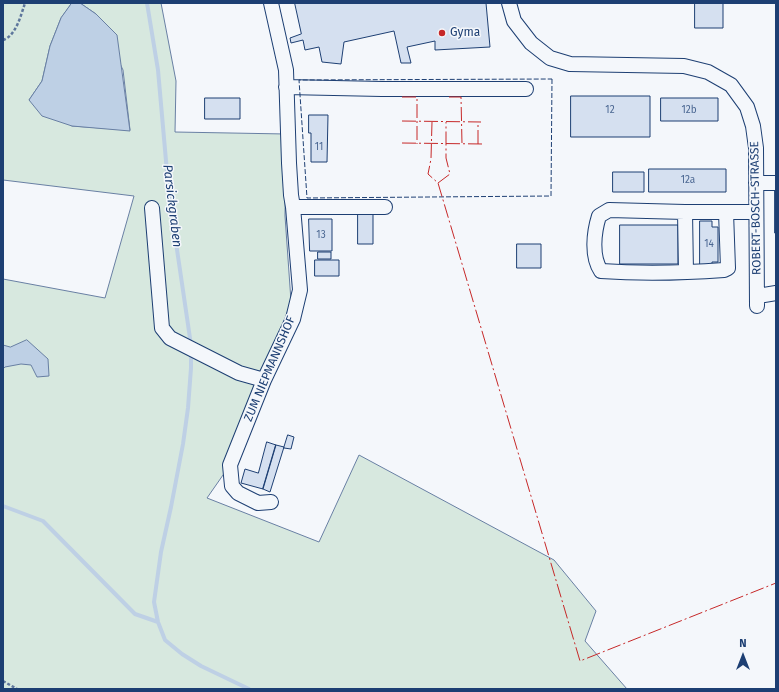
<!DOCTYPE html>
<html>
<head>
<meta charset="utf-8">
<style>
	body { margin:0 }
	#map { position:relative; width:779px; height:692px; overflow:hidden; background:#f4f7fb; font-family:"Fira Sans",sans-serif }
	canvas { display:block }
	.frame { position:absolute; inset:0; border:4px solid #1d3f73; pointer-events:none }
	.north { position:absolute; left:723px; top:636px; width:40px; height:40px; -webkit-text-stroke:3px #f4f7fb; paint-order:stroke; rotate:0deg; font-size:11px; font-weight:700; line-height:16px; text-align:center; color:#1d3f73 }
	.north::after { content:''; display:block; margin:auto; width:14px; height:18px; background:#1d3f73; clip-path:polygon(50% 0,100% 100%,50% 72%,0 100%) }
</style>
</head>
<body>
<div id="map">
<canvas width="779" height="692"></canvas>
<div class="frame"></div>
<div class="north">N</div>
</div>
<script>
const ctx = document.querySelector('canvas').getContext('2d');
ctx.lineJoin = 'round';
function paint(path, color) {
  ctx.fillStyle = color;
  ctx.fill(path, 'evenodd');
}
function strokePath(path, color, width, dash) {
  ctx.strokeStyle = color;
  ctx.lineWidth = width;
  ctx.lineCap = dash ? 'butt' : 'round';
  ctx.setLineDash(dash || []);
  ctx.stroke(path);
}
function drawText(font, color, halo, rows, align = 'center') {
  ctx.font = font + ' "Fira Sans",sans-serif';
  ctx.lineWidth = 3;
  ctx.setLineDash([]);
  ctx.textBaseline = 'middle';
  ctx.strokeStyle = halo;
  ctx.fillStyle = color;
  for (const [text, x, y, turn = 0] of rows) {
    ctx.save();
    ctx.translate(x, y);
    ctx.rotate((+turn || 0) * Math.PI / 180);
    ctx.textAlign = isNaN(turn) ? turn : align;
    if (halo) ctx.strokeText(text, 0, 0);
    ctx.fillText(text, 0, 0);
    ctx.restore();
  }
}
const green = new Path2D(`
	M 3,3 L 72,3 L 61,18 L 50,46 L 42,81 L 29,100 L 72,126 L 130,130 L 123,70 L 96,14 L 80,3 L 161,3 L 176,81 L 175,132 L 286,134 L 285,216 L 291,301 L 257,401 L 230,465 L 207,498 L 319,542 L 359,455 L 554,560 L 596,611 L 585,641 L 627,689 L 3,689 L 3,279 L 105,298 L 134,196 L 3,180 Z`);
const water = new Path2D(`
	M 72,3 L 80,3 L 96,14 L 117,35 L 130,131 L 72,126 L 42,116 L 29,100 L 42,81 L 50,46 L 61,18 Z
	M 27,340 L 48,359 L 49,376 L 37,377 L 31,365 L 21,364 L 5,367 L 3,369 L 3,345 L 10,347 Z`);
const stream = new Path2D(`
	M 147,3 L 158,70 L 169,195 L 191,345
	M 191,351 L 191,368 L 188,408 L 183,444 L 171,507 L 161,552 L 154,602 L 158,622 L 165,640 L 182,654 L 201,666 L 249,689
	M 3,506 L 43,521 L 135,614 L 158,622`);
const building = new Path2D(`
	M 295,3 L 486,3 L 490,47 L 435,50 L 435,41 L 407,47 L 411,63 L 401,63 L 394,31 L 344,42 L 341,64 L 322,62 L 319,47 L 305,50 L 303,40 L 291,43 L 290,38 L 301,34 Z
	M 695,3 L 723,3 L 723,28 L 695,28 Z
	M 571,96 L 650,96 L 650,137 L 571,137 Z
	M 205,98 L 240,98 L 240,119 L 205,119 Z
	M 661,98 L 718,98 L 718,121 L 661,121 Z
	M 309,115 L 328,115 L 327,162 L 311,162 L 311,133 L 309,133 Z
	M 649,169 L 726,169 L 726,192 L 649,192 Z
	M 613,172 L 644,172 L 644,192 L 613,192 Z
	M 775,191 L 776,191 L 776,233 L 775,233 Z
	M 358,211 L 373,211 L 373,244 L 358,244 Z
	M 309,219 L 332,219 L 332,251 L 310,251 Z
	M 700,221 L 712,221 L 712,227 L 718,227 L 718,262 L 712,262 L 712,268 L 700,268 Z
	M 620,225 L 678,225 L 678,264 L 620,264 Z
	M 517,244 L 541,244 L 541,268 L 517,268 Z
	M 318,252 L 331,252 L 331,259 L 318,259 Z
	M 315,260 L 339,260 L 339,276 L 315,276 Z
	M 288,435 L 294,437 L 291,449 L 284,448 Z
	M 267,442 L 276,445 L 263,489 L 241,483 L 245,469 L 258,473 Z
	M 276,445 L 284,447 L 270,492 L 263,489 Z`);
const path = new Path2D(`
	M 3,40 C 16,36 21,15 25,3
	M 3,681 L 17,689`);
const minor = new Path2D(`
	M 271,3 L 286,70 L 289,163 L 291,195 L 293,207 L 385,207
	M 509,3 L 514,21 L 531,43 L 550,58 L 570,64 L 684,66 L 708,72 L 731,85 L 747,107 L 753,126 L 756,148 L 757,306
	M 286,87 L 382,89 L 526,89
	M 756,183 L 776,183
	M 152,208 L 162,328 L 170,338 L 239,373 L 264,380
	M 685,212 L 686,272
	M 726,212 L 728,268 L 724,270 C 683,273 642,274 601,271 C 591,256 594,232 599,216 L 609,210 L 685,212 L 756,212
	M 758,296 L 776,293
	M 271,502 L 258,503 L 238,493 L 232,486 L 230,465 L 264,380 L 293,319 L 300,290 L 293,207`);
const fence = new Path2D(`
	M 552,79 L 551,196 L 307,198 L 299,80 Z`);
const power = new Path2D(`
	M 402,97 L 417,97 L 417,144
	M 449,97 L 461,97 L 462,144
	M 402,121 L 481,122
	M 432,122 L 431,159 L 428,174 L 438,183 L 580,661 L 776,583
	M 402,143 L 482,144
	M 478,144 L 478,122
	M 438,183 L 450,174 L 446,158 L 446,122`);
const markers = [
	[442,33,4,"#c62828"]
];
const numberNames = [
	["12",610,110],
	["12b",689,110],
	["11",319,147],
	["12a",688,180],
	["13",321,235],
	["14",709,244]
];
const poiNames = [
	["Gyma",450,33]
];
const streetNames = [
	["ROBERT-BOSCH-STRASSE",756,208,-91],
	["ZUM NIEPMANNSHOF",270,369,-67]
];
const waterNames = [
	["Parsickgraben",172,206,83]
];
paint(green, '#d7e8df');
strokePath(green, '#687fa3', 1);
paint(water, '#bed0e5');
strokePath(water, '#687fa3', 1);
strokePath(stream, '#bed0e5', 4);
paint(building, '#d5e0f0');
strokePath(building, '#1d3f73', 1);
strokePath(minor, '#1d3f73', 16);
strokePath(path, '#5e769c', 2.5, [3, 2]);
strokePath(minor, '#f4f7fb', 14);
strokePath(fence, '#1d3f73', 1, [5, 2]);
strokePath(power, '#c62828', 1, [14, 3, 2, 3]);
for (const [x, y, r, color] of markers) {
  const dot = new Path2D();
  dot.arc(x, y, r, 0, 2 * Math.PI);
  ctx.fillStyle = color;
  ctx.fill(dot);
  strokePath(dot, '#f4f7fb', 1.5);
}
drawText('10px', '#4b6792', null, numberNames);
drawText('12px', '#1d3f73', '#f4f7fb', poiNames, 'left');
drawText('12px', '#1d3f73', '#f4f7fb', streetNames);
drawText('italic 13px', '#1d3f73', '#f4f7fb', waterNames);
</script>
</body>
</html>
